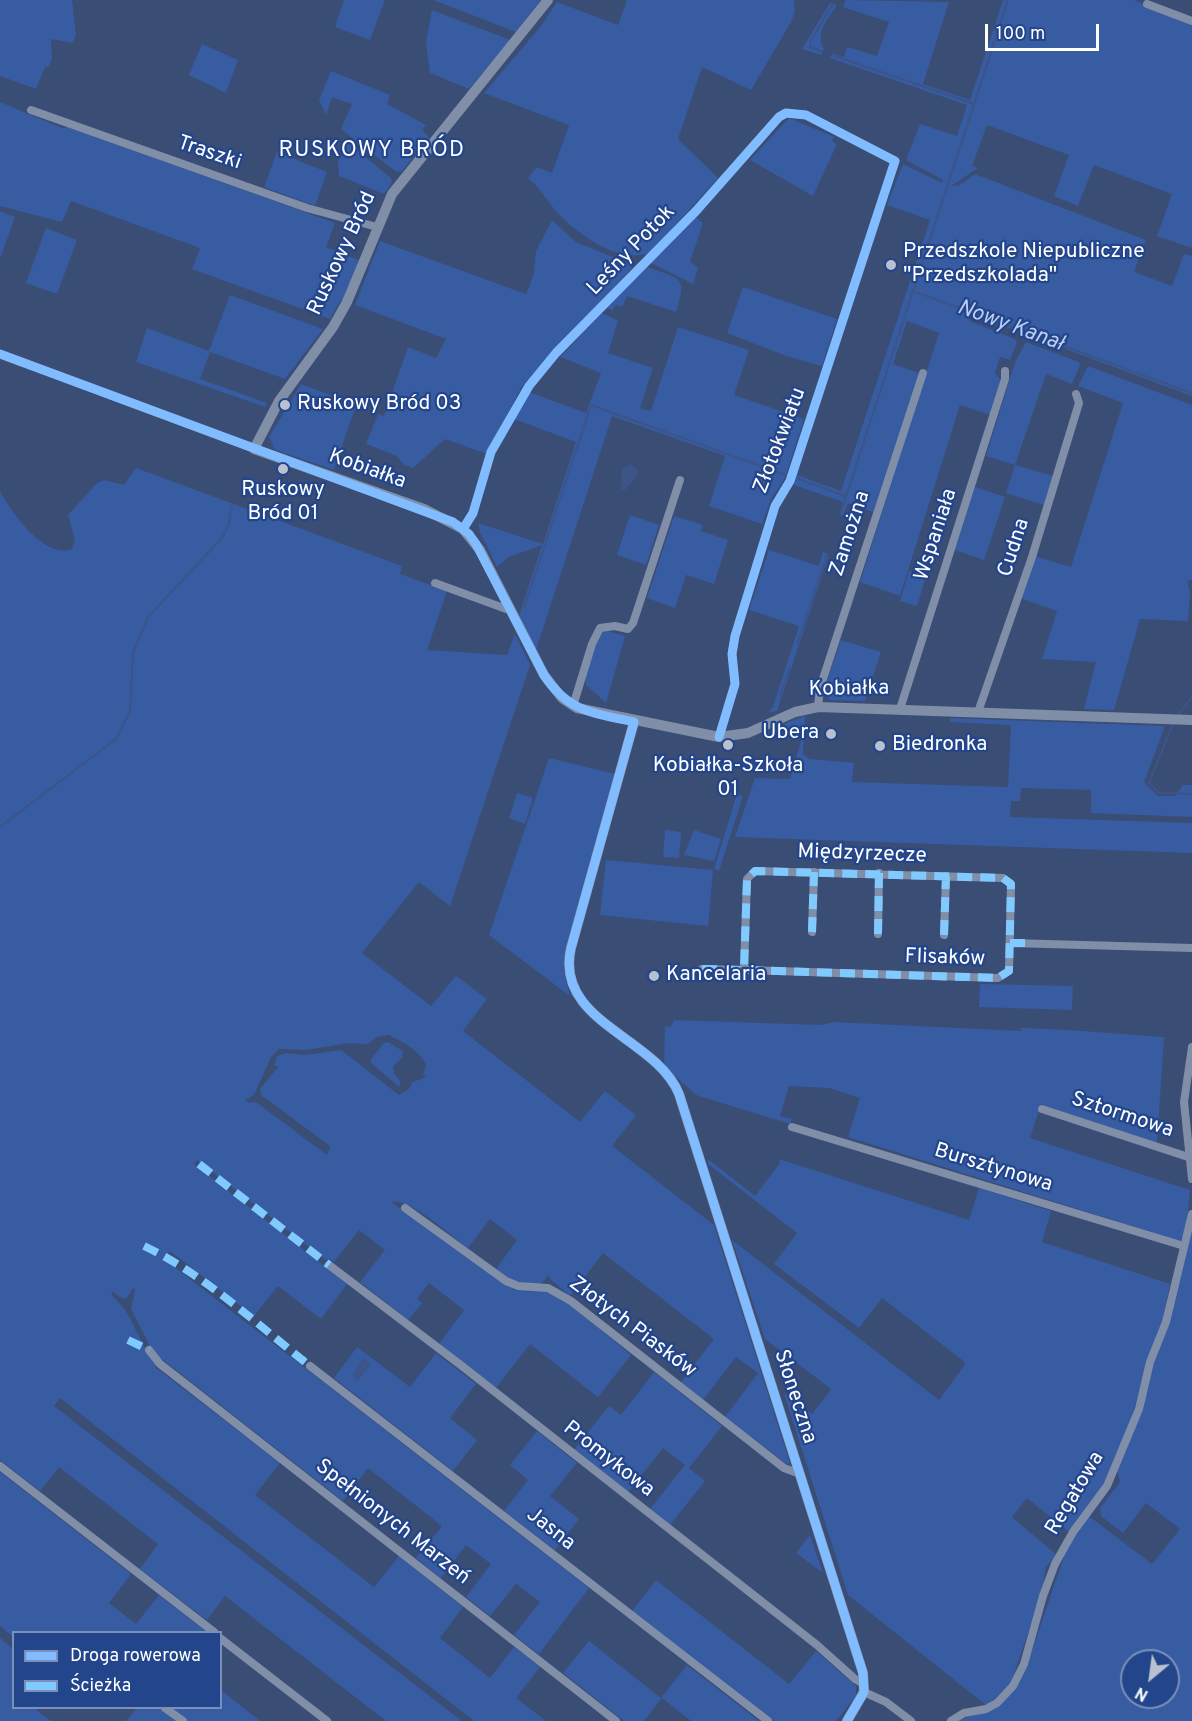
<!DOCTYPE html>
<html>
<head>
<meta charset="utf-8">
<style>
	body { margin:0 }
	#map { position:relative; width:1192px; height:1721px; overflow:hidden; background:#3a4d74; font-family:Overpass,sans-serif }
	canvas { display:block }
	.legend { position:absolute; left:12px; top:1631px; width:210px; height:78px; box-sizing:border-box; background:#22458c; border:2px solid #7a8fba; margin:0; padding:8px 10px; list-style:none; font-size:18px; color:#fff }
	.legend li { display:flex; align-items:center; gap:12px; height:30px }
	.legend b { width:30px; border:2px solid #7a8fba }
	.north { position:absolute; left:1120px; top:1649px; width:60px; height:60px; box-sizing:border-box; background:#22458c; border:2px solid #7a8fba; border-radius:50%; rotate:209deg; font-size:16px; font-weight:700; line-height:24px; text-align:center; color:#fff }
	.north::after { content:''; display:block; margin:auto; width:21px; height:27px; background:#bac1ce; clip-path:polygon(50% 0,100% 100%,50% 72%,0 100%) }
	.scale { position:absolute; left:985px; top:24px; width:114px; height:27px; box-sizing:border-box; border:3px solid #fff; border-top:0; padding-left:8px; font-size:18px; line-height:21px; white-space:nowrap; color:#fff; -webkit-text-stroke:4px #22458c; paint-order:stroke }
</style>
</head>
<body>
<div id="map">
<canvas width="1192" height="1721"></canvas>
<ul class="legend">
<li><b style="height:8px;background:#80bcff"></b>Droga rowerowa</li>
<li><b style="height:8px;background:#80caff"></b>Ścieżka</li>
</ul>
<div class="north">N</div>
<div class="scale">100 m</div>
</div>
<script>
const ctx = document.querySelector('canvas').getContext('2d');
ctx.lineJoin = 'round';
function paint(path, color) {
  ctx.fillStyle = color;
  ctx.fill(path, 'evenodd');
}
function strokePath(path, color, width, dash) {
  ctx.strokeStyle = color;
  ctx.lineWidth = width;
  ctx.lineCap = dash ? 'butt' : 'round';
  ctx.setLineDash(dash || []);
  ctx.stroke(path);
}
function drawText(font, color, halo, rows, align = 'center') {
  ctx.font = font + ' Overpass,sans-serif';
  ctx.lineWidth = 4.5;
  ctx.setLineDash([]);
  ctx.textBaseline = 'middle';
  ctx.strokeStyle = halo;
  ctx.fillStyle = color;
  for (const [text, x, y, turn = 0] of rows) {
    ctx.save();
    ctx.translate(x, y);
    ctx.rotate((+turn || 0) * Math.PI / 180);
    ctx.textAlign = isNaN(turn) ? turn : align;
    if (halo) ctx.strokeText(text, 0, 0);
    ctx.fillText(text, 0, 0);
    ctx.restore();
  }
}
const green = new Path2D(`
	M 0,0 L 72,0 L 76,35 L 73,43 L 51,39 L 52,58 L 49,67 L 45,67 L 36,89 L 0,76 Z
	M 344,0 L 385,0 L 370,40 L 335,27 Z
	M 433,0 L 541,0 L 516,32 Z
	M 627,0 L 794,0 L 795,12 L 791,22 L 751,90 L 702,67 L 678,139 L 718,178 L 650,253 C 617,264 577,234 555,210 C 545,198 540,188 528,178 L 537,167 L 552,173 L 569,125 L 484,93 L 541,26 L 557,2 L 618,25 Z
	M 846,0 L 949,2 L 923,84 L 970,100 L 1003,0 L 1134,0 L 1192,25 L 1192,248 L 1157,236 L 1172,194 L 1094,165 L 1078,206 L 1054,196 L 1069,155 L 987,125 L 972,166 L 978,168 L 951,186 L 960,185 L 975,174 L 1146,240 L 1134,272 L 1172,286 L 1184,254 L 1192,256 L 1192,396 L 971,314 L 969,321 L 1015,339 L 1017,342 L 1010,360 L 1000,357 L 995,373 L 1001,381 L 990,415 L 960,405 L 900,596 L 860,582 L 939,333 L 907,321 L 893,364 L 919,373 L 873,512 L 848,503 L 843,516 L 839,515 L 843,502 L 794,485 L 797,475 L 841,491 L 930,220 L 887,205 L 903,164 L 942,183 L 943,180 L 906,160 L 920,124 L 957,136 L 967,105 L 830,58 L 832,53 L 844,57 L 847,47 L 877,56 L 889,22 L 843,7 Z
	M 830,3 L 837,5 C 829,18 814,33 824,48 L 821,55 L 802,49 Z
	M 432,10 L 510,40 L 469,89 L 430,73 L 426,43 Z
	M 202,44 L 238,60 L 226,93 L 189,75 Z
	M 331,71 L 390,95 L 387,104 L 426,125 L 422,129 L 429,138 L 401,172 L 395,171 L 341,129 L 352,104 L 332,97 L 326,115 L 319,100 Z
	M 0,102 L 62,128 L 68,127 L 335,223 L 326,247 L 359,260 L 343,301 L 340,301 L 330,319 L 192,269 L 200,248 L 71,201 L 62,222 L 0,206 Z
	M 789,118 L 834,137 L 832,141 L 837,144 L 813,196 L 750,160 Z
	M 347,142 L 391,178 L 392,183 L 384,194 L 339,176 L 338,161 Z
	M 277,152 L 327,172 L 315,206 L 264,187 Z
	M 0,211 L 15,217 L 0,259 Z
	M 696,217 L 703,223 L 690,262 L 698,268 L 693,284 L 651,263 Z
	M 552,220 L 576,242 L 630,264 L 632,268 L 521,388 L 487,454 L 445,439 L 413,468 L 404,465 L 397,456 L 366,444 L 378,414 L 384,416 L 408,347 L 436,358 L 446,339 L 355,305 L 380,241 L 526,294 L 534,274 L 536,251 Z
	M 46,228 L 77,240 L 57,294 L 26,283 Z
	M 647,267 C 680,279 688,275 676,312 L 627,296 L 622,307 L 616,305 L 612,311 L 607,307 Z
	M 743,287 L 837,319 L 822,366 L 789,357 L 727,333 Z
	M 230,295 L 323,329 L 285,379 L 210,352 L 200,379 L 267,403 L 265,407 L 136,362 L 147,328 L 209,351 Z
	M 602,313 L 618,321 L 608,353 L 653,368 L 640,408 L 651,411 L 678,327 L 749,350 L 734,395 L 804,419 L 785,478 L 771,499 L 762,524 L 709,506 L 725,456 L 612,416 L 536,650 L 518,619 L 542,545 L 509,557 L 497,567 L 480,532 L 478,523 L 543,544 L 576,442 L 514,419 L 529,392 L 586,413 L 601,373 L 560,357 Z
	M 1026,342 L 1079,362 L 1080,365 L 1072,384 L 1046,374 L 1015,465 L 1053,476 L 1044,505 L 1006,493 L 1015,465 L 986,456 L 1015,362 Z
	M 1088,366 L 1192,405 L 1192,580 L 1187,581 L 1190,592 L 1188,621 L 1140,619 L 1114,710 L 1084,709 L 1096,662 L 1042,659 L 1057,611 L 1020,598 L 1034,556 L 1071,567 L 1123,403 L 1078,386 Z
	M 301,384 L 356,405 L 334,470 L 275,450 L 269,437 Z
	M 136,468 L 402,566 L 400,574 L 447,591 L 427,650 L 507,655 L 515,634 L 530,665 L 450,906 L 419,882 L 362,953 L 431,1006 L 456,976 L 487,999 L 463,1031 L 580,1122 L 605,1091 L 636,1115 L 612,1146 L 714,1225 L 790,1463 L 787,1464 L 725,1417 L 758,1373 L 736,1357 L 703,1400 L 681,1382 L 714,1339 L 603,1253 L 570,1296 L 550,1279 L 549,1275 L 540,1285 L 512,1282 L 496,1269 L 517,1240 L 490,1219 L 468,1248 C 452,1237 410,1197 391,1202 L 514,1290 L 549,1291 L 570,1304 L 631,1355 L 598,1397 L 530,1344 L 496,1388 L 439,1344 L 464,1310 L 429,1283 L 417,1299 L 422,1303 L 408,1320 L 360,1282 L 385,1250 L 359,1230 L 334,1262 L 330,1259 L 327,1261 L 197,1160 L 194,1164 L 347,1284 L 321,1319 L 278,1286 L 254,1316 L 170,1251 L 163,1258 L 589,1588 L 539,1654 L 514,1635 L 540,1602 L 516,1584 L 490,1616 L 466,1597 L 491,1564 L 466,1545 L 441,1578 L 416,1558 L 442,1526 L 368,1468 L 343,1501 L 153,1352 L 131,1309 L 135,1290 L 133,1288 L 126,1299 L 119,1297 L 114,1292 L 111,1294 L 126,1311 L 148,1354 L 158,1364 L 155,1367 L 280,1463 L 255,1495 L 374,1587 L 399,1556 L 463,1607 L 440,1638 L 490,1678 L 514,1647 L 540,1667 L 516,1698 L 546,1721 L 474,1721 L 60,1398 L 54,1406 L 462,1721 L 386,1721 L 225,1596 L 207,1620 L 140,1569 L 158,1544 L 59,1467 L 40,1491 L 0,1460 L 0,491 C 11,512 45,560 72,549 L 75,540 L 68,515 L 97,483 L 104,480 L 124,485 ZM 389,1035 C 402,1042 420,1050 426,1065 L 423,1074 L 426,1077 L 413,1082 L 408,1090 L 399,1095 L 341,1050 L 305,1055 L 286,1053 L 277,1056 L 274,1066 L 279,1066 L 260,1089 L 261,1095 L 330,1146 L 327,1155 L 256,1102 L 249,1103 L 245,1100 L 254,1095 L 271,1057 L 279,1049 L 305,1050 L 349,1043 L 368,1044 L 377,1037 Z
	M 975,487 L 1005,497 L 984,560 L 955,550 Z
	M 630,515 L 659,525 L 646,565 L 617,555 Z
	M 674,516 L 703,525 L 701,531 L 728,540 L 714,584 L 686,575 L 675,608 L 647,598 Z
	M 769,550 L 819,566 L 823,552 L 829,554 L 777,711 L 768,712 L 773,707 L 799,626 L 749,610 Z
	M 909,571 L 926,576 L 917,606 L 900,601 Z
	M 604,630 L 625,636 L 606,703 L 586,685 C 583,669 593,642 604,630 Z
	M 841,640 L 881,652 L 865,701 L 829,700 L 824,690 Z
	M 805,716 L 803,754 L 809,759 L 854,763 L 852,782 L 1008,787 L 1011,725 L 950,722 L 950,718 L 1165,726 L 1144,782 L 1158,796 L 1175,796 L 1183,785 L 1192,785 L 1192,817 L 1091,813 L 1091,790 L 1021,788 L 1020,801 L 1011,801 L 1010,817 L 1192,823 L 1192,853 L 735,837 L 755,778 L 790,779 L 803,734 L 787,730 L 784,724 Z
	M 549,758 L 615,774 L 567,953 L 564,971 L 570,996 L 489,935 Z
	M 517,793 L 533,798 L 525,824 L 509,818 Z
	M 737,794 L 743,796 L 719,871 L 714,869 Z
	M 665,830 L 681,832 L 679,858 L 663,857 Z
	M 694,830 L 721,839 L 714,861 L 684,855 Z
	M 606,860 L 713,870 L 708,926 L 600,915 Z
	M 980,984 L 1073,986 L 1072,1010 L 979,1007 Z
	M 674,1020 L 821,1025 L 834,1022 L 1021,1031 L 1021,1028 C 1069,1029 1116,1034 1164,1037 L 1157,1143 L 1041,1104 L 1030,1138 L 1190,1190 L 1186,1230 L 1180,1241 L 848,1137 L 860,1098 L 829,1088 L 789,1086 L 780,1116 L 792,1119 L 790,1124 L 696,1095 L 664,1066 L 665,1026 L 671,1027 Z
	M 388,1042 L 403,1051 L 402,1058 L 393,1066 L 394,1074 L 401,1082 L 399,1087 L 371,1063 L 371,1059 L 384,1043 Z
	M 708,1159 L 755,1196 L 780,1163 L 779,1159 L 969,1220 L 979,1188 L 1051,1211 L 1042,1242 L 1170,1284 L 1163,1320 L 1147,1363 L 1131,1420 L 1101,1490 L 1069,1532 L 1027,1498 L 1012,1517 L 1058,1556 L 1046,1566 L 1042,1592 L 1011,1683 L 987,1706 L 848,1595 L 784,1393 L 812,1414 L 831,1389 L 765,1339 L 732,1240 L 939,1400 L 966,1363 L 882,1298 L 859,1328 L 774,1264 L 797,1233 L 708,1164 Z
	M 1192,1226 L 1192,1721 L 957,1721 L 994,1708 L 1027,1665 L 1066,1551 L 1080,1525 L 1090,1517 L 1152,1564 L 1180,1529 L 1146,1503 L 1123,1533 L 1101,1516 L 1100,1508 L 1120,1482 L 1117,1470 L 1153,1362 ZM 1132,1661 L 1168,1661 L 1168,1697 L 1132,1697 Z
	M 357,1347 L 410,1387 L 436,1353 L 476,1384 L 450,1418 L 477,1440 L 453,1471 L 334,1378 Z
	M 654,1372 L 722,1426 L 689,1468 L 705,1481 L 670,1525 L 650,1509 L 685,1465 L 663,1448 L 628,1492 L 574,1450 L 609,1406 L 621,1415 Z
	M 537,1431 L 577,1463 L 550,1496 L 579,1519 L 555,1550 L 504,1511 L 528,1480 L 510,1465 Z
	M 0,1472 L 131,1574 L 109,1603 L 136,1624 L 159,1595 L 207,1632 L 14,1632 L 13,1637 L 0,1626 Z
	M 810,1535 L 823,1573 L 796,1553 Z
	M 656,1580 L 789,1684 L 816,1651 L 856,1686 L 856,1696 L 836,1721 L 774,1721 L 632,1611 Z
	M 0,1638 L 13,1649 L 14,1708 L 34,1708 L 51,1721 L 0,1721 Z
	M 589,1641 L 661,1698 L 687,1665 L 759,1721 L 691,1721 L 662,1698 L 644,1721 L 624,1721 L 563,1673 Z
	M 221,1690 L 260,1721 L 186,1721 L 169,1708 L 220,1708 Z
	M 137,1708 L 159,1708 L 176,1721 L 126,1721 Z`);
const water = new Path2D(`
	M 630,464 L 638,469 L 635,479 L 624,491 L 620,488 L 623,468 Z
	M 363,1358 L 371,1364 L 357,1382 L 353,1375 Z`);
const stream = new Path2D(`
	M 821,51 L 810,47 L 810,42 L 833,4
	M 832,55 L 974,104
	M 913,291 L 1192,393
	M 794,477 L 845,496
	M 840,515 L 1008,0
	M 524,608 L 591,405 L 788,476
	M 797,645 L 827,554
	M 780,696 L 790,667
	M 1177,716 L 1192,697
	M 1173,724 L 1149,783 L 1159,793 L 1192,794
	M 0,827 L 116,739 L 130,711 L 133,653 L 148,617 L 222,538 L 229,524 L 232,504`);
const minor = new Path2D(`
	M 1147,4 L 1192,21
	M 31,110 L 307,208 L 377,227
	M 0,354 L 254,449
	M 463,529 L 473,513 L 491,452 L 529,386 L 556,353 L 696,211 L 779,117 L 786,113 L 806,115 L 895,161 L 790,481 L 775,506 L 735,636 L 732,654 L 735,684 L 719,737
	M 435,583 L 509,610
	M 573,706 L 592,644 L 600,628 L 615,626 L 628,629 L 633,623 L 680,480
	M 818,707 L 820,688 L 923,373
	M 900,709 L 1005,379 L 1005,371
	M 978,712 L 1032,557 L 1079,403 L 1076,394
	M 812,932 L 814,872
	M 878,934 L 879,873
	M 944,935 L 946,876
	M 1010,943 L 1192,948
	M 702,969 L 744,970 L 998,978 L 1009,971 L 1011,884 L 1003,878 L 755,871 L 747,879 L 744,970
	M 1192,1047 L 1184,1102 L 1192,1179
	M 1042,1109 L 1191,1158
	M 792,1127 L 1184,1246
	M 405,1208 L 506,1281 L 518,1286 L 548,1288 L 571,1301 L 784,1468 L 800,1474
	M 329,1265 L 462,1366 L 817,1645 L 855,1679 L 864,1684
	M 149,1350 L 160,1364 L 187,1385 L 616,1721
	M 310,1366 L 768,1721
	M 0,1466 L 214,1632
	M 220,1638 L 327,1721
	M 864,1692 L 886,1702 L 911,1721
	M 165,1708 L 183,1721
	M 951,1721 L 964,1713 L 986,1709 L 997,1703 L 1013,1686 L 1024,1664 L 1043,1596 L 1055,1564 L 1073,1532 L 1107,1486 L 1139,1409 L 1150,1362 L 1166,1322 L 1192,1214`);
const tertiary = new Path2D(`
	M 548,0 L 392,194 L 347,302 L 333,327 L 279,401 L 254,449 L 424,509 L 463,529 L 480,550 L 544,675 L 562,698 L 577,708 L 719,737 L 748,733 L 795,712 L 818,707 L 1192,720
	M 634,722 L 571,948 C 554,1022 656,1037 679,1094 L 863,1673 L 864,1692 L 847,1721`);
const quiet = new Path2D(`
	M 812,932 L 814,872
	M 878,934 L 879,873
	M 944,935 L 946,876
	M 1010,943 L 1026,943
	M 702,969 L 744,970 L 998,978 L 1009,971 L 1011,884 L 1003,878 L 755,871 L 747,879 L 744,970
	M 199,1164 L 329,1265
	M 144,1246 C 205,1275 258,1325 310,1366
	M 128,1340 L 149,1350`);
const cycleway = new Path2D(`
	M 0,354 L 453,522 L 469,534 L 476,544 L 544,675 C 568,712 593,713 634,722 L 571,948 C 554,1022 656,1037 679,1094 L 863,1673 L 864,1692 L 847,1721
	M 463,529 L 473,513 L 491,452 L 529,386 L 556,353 L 696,211 L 779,117 L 786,113 L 806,115 L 895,161 L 790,481 L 775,506 L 735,636 L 732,654 L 735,684 L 719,737`);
const markers = [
	[891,265,6,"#bac1ce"],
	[285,405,6,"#bac1ce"],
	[283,469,6,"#bac1ce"],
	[831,734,6,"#bac1ce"],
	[728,745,6,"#bac1ce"],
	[880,746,6,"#bac1ce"],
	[654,976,6,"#bac1ce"]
];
const streetNames = [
	["Traszki",209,154,19],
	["Leśny Potok",632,251,-46],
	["Ruskowy Bród",343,254,-65],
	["Złotokwiatu",781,441,-69],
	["Kobiałka",367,470,20],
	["Zamożna",851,534,-72],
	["Wspaniała",937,535,-72],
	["Cudna",1015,548,-72],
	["Kobiałka",849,690,-1],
	["Międzyrzecze",862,855,2],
	["Flisaków",945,959,2],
	["Sztormowa",1122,1116,18],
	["Bursztynowa",993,1169,17],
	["Złotych Piasków",632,1328,37],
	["Słoneczna",794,1397,72],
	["Promykowa",608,1460,38],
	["Regatowa",1076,1494,-59],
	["Spełnionych Marzeń",392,1523,38],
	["Jasna",550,1530,38]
];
const poiNames = [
	["Przedszkole Niepubliczne",903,253],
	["\"Przedszkolada\"",903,277],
	["Ruskowy Bród 03",297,405],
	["Ruskowy",283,491,"center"],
	["Bród 01",283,515,"center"],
	["Ubera",819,734,"right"],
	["Biedronka",892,746],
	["Kobiałka-Szkoła",728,767,"center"],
	["01",728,791,"center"],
	["Kancelaria",666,976]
];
const neighbourhoodNames = [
	["RUSKOWY BRÓD",372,152]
];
const waterNames = [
	["Nowy Kanał",1010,327,20]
];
paint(green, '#375ca2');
paint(water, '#3c5487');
strokePath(stream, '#3c5487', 2);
strokePath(minor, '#818ea8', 8);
strokePath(tertiary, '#818ea8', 10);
strokePath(quiet, '#80caff', 8, [15, 8]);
strokePath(cycleway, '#80bcff', 9);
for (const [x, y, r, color] of markers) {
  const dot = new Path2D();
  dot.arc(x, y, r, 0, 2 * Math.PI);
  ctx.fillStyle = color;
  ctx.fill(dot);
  strokePath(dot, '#22458c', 2);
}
drawText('21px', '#fff', '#22458c', streetNames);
drawText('21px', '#fff', '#22458c', poiNames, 'left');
ctx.letterSpacing = '1.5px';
drawText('22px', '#fff', '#22458c', neighbourhoodNames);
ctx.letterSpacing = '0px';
drawText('italic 22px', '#bccff2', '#22458c', waterNames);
</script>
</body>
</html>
